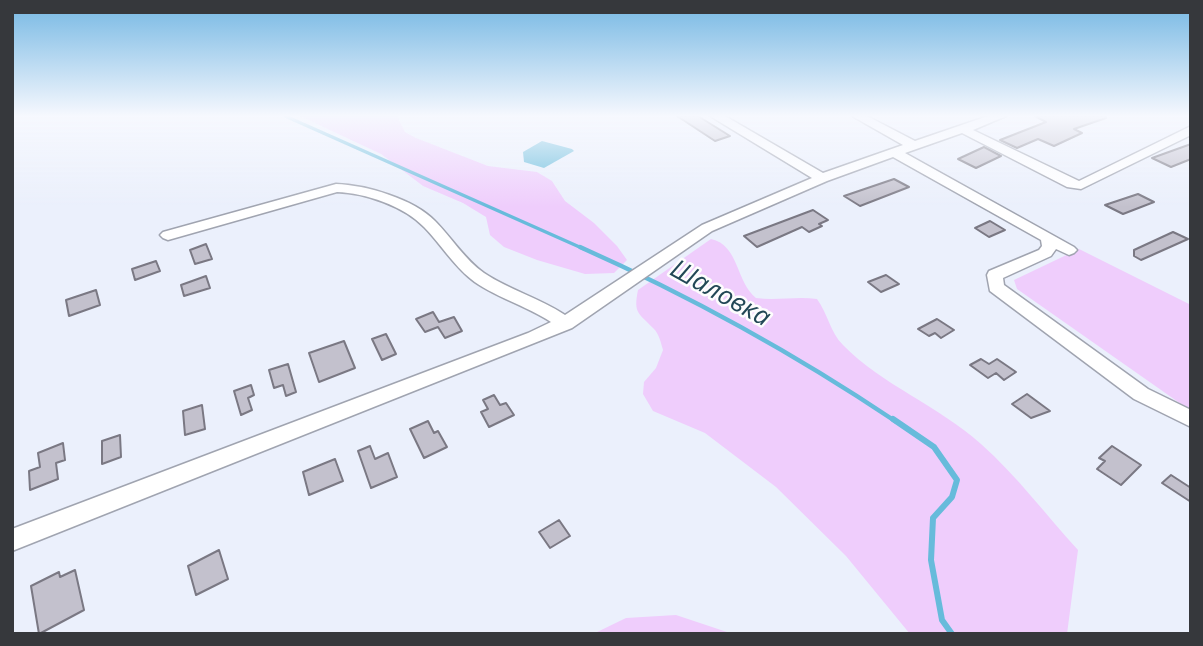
<!DOCTYPE html>
<html>
<head>
<meta charset="utf-8">
<style>
	body { margin:0 }
	#map { position:relative; width:1203px; height:646px; overflow:hidden; background:#ebf0fc; font-family:"Open Sans",sans-serif }
	canvas { display:block }
	.frame { position:absolute; inset:0; border:14px solid #36383c; pointer-events:none }
</style>
</head>
<body>
<div id="map">
<canvas width="1203" height="646"></canvas>
<div class="frame"></div>
</div>
<script>
const ctx = document.querySelector('canvas').getContext('2d');
ctx.lineJoin = 'round';
function paint(path, color) {
  ctx.fillStyle = color;
  ctx.fill(path, 'evenodd');
}
function strokePath(path, color, width, dash) {
  ctx.strokeStyle = color;
  ctx.lineWidth = width;
  ctx.lineCap = dash ? 'butt' : 'round';
  ctx.setLineDash(dash || []);
  ctx.stroke(path);
}
function drawText(font, color, halo, rows, align = 'center') {
  ctx.font = font + ' "Open Sans",sans-serif';
  ctx.lineWidth = 5;
  ctx.setLineDash([]);
  ctx.textBaseline = 'middle';
  ctx.strokeStyle = halo;
  ctx.fillStyle = color;
  for (const [text, x, y, turn = 0] of rows) {
    ctx.save();
    ctx.translate(x, y);
    ctx.rotate((+turn || 0) * Math.PI / 180);
    ctx.textAlign = isNaN(turn) ? turn : align;
    if (halo) ctx.strokeText(text, 0, 0);
    ctx.fillText(text, 0, 0);
    ctx.restore();
  }
}
const green = new Path2D(`
	M 300,116 L 397,116 L 405,132 L 416,138 L 488,166 L 537,172 L 552,181 L 565,201 L 594,223 L 617,246 L 627,260 L 614,273 L 585,274 L 537,260 L 504,247 L 490,235 L 486,217 L 463,203 L 423,186 L 381,154 Z
	M 711,239 C 739,245 736,282 756,298 C 777,301 796,296 817,299 C 828,314 830,332 843,345 C 882,385 939,406 981,444 C 1017,476 1046,515 1078,550 L 1067,634 L 910,634 L 846,556 L 776,487 L 705,433 L 653,411 L 643,394 L 644,382 L 656,368 L 663,350 C 661,343 659,334 654,329 C 639,313 633,314 638,290 Z
	M 1079,249 L 1191,305 L 1191,411 L 1017,289 L 1014,280 Z
	M 676,615 L 733,634 L 593,634 L 626,618 Z`);
const water = new Path2D(`
	M 542,141 L 572,149 L 574,151 L 544,168 L 524,162 L 523,152 Z`);
const streamFar2 = new Path2D(`
	M 285,116 L 584,249`);
const streamFar1 = new Path2D(`
	M 580,247 C 690,296 795,354 895,421`);
const stream = new Path2D(`
	M 893,419 L 934,447 L 957,480 L 952,497 L 933,518 L 931,560 L 942,620 L 952,634`);
const building = new Path2D(`
	M 677,116 L 698,116 L 730,136 L 715,141 Z
	M 1035,116 L 1106,116 L 1106,118 L 1074,129 L 1082,133 L 1054,146 L 1038,139 L 1017,148 L 1000,140 L 1046,122 Z
	M 1191,144 L 1191,159 L 1171,167 L 1152,158 Z
	M 984,147 L 1001,156 L 976,168 L 958,159 Z
	M 894,179 L 909,187 L 860,206 L 844,196 Z
	M 1138,194 L 1154,202 L 1123,214 L 1105,205 Z
	M 813,210 L 828,220 L 819,224 L 822,226 L 809,232 L 802,227 L 757,247 L 744,236 Z
	M 990,221 L 1005,230 L 989,237 L 975,228 Z
	M 1173,232 L 1188,239 L 1141,260 L 1134,256 L 1134,250 Z
	M 206,244 L 212,259 L 195,264 L 190,250 Z
	M 156,261 L 160,271 L 135,280 L 132,269 Z
	M 886,275 L 899,284 L 881,292 L 868,282 Z
	M 206,276 L 210,288 L 184,296 L 181,285 Z
	M 96,290 L 100,305 L 69,316 L 66,300 Z
	M 433,312 L 439,322 L 454,317 L 462,331 L 445,338 L 438,327 L 425,332 L 416,319 Z
	M 937,319 L 954,330 L 941,338 L 935,333 L 929,336 L 918,329 Z
	M 386,334 L 396,354 L 382,360 L 372,339 Z
	M 344,341 L 355,368 L 319,382 L 309,353 Z
	M 981,359 L 989,364 L 997,359 L 1016,372 L 1004,380 L 996,373 L 988,378 L 970,365 Z
	M 288,364 L 296,392 L 286,396 L 283,385 L 274,388 L 269,370 Z
	M 251,385 L 254,395 L 248,398 L 252,410 L 241,415 L 234,391 Z
	M 1027,394 L 1050,411 L 1031,418 L 1012,404 Z
	M 494,395 L 500,405 L 506,403 L 514,415 L 489,427 L 481,412 L 488,409 L 483,400 Z
	M 202,405 L 205,429 L 185,435 L 183,411 Z
	M 428,421 L 434,433 L 438,431 L 447,447 L 424,458 L 410,429 Z
	M 120,435 L 121,457 L 102,464 L 102,441 Z
	M 63,443 L 65,460 L 56,463 L 58,479 L 30,490 L 29,471 L 40,467 L 38,453 Z
	M 370,446 L 375,459 L 388,453 L 397,477 L 371,488 L 358,451 Z
	M 1112,446 L 1141,465 L 1121,485 L 1097,469 L 1105,461 L 1099,458 Z
	M 335,459 L 343,481 L 309,495 L 303,472 Z
	M 1171,475 L 1191,488 L 1191,502 L 1162,483 Z
	M 559,520 L 570,536 L 550,548 L 539,532 Z
	M 219,550 L 228,579 L 196,595 L 188,566 Z
	M 75,570 L 84,610 L 39,634 L 31,586 L 59,572 L 60,577 Z`);
const minor = new Path2D(`
	M 710,116 L 725,116 L 823,173 L 903,145 L 852,116 L 867,116 L 915,141 L 988,116 L 1006,116 L 973,130 L 1079,181 L 1191,126 L 1191,135 L 1081,189 L 1067,187 L 962,133 L 905,153 L 1074,247 L 1077,250 L 1074,253 L 1069,255 L 1056,249 L 1051,256 L 1003,278 L 1004,285 L 1148,389 L 1191,410 L 1191,427 L 1134,399 L 990,291 L 987,275 L 989,271 L 1039,250 L 1042,246 L 1041,240 L 893,157 L 827,181 L 712,231 L 572,328 L 12,551 L 12,529 L 528,333 L 551,322 C 527,306 490,295 471,279 C 453,265 440,243 424,227 C 404,206 365,193 337,192 L 168,240 L 163,238 L 160,235 L 163,232 L 336,184 C 366,185 414,199 435,221 C 451,237 465,260 484,273 C 509,290 540,298 565,315 L 702,225 L 812,178 Z`);
const waterNames = [
	["Шаловка",720,294,29]
];
paint(green, '#efcdfc');
paint(water, '#67bbdb');
strokePath(streamFar2, '#67bbdb', 3.5);
strokePath(streamFar1, '#67bbdb', 4.5);
strokePath(stream, '#67bbdb', 6);
paint(building, '#c3c1cd');
strokePath(building, '#7a7883', 2);
strokePath(minor, '#a0a4b0', 3);
paint(minor, '#fff');
const sky = ctx.createLinearGradient(0, 0, 0, 207);
sky.addColorStop(0, '#74b7e3');
sky.addColorStop(0.56, '#f6f8fe');
sky.addColorStop(1, '#f6f8fe00');
ctx.fillStyle = sky;
ctx.fillRect(0, 0, 1203, 207);
drawText('italic 26px', '#224756', '#fdfdfd', waterNames);
</script>
</body>
</html>
